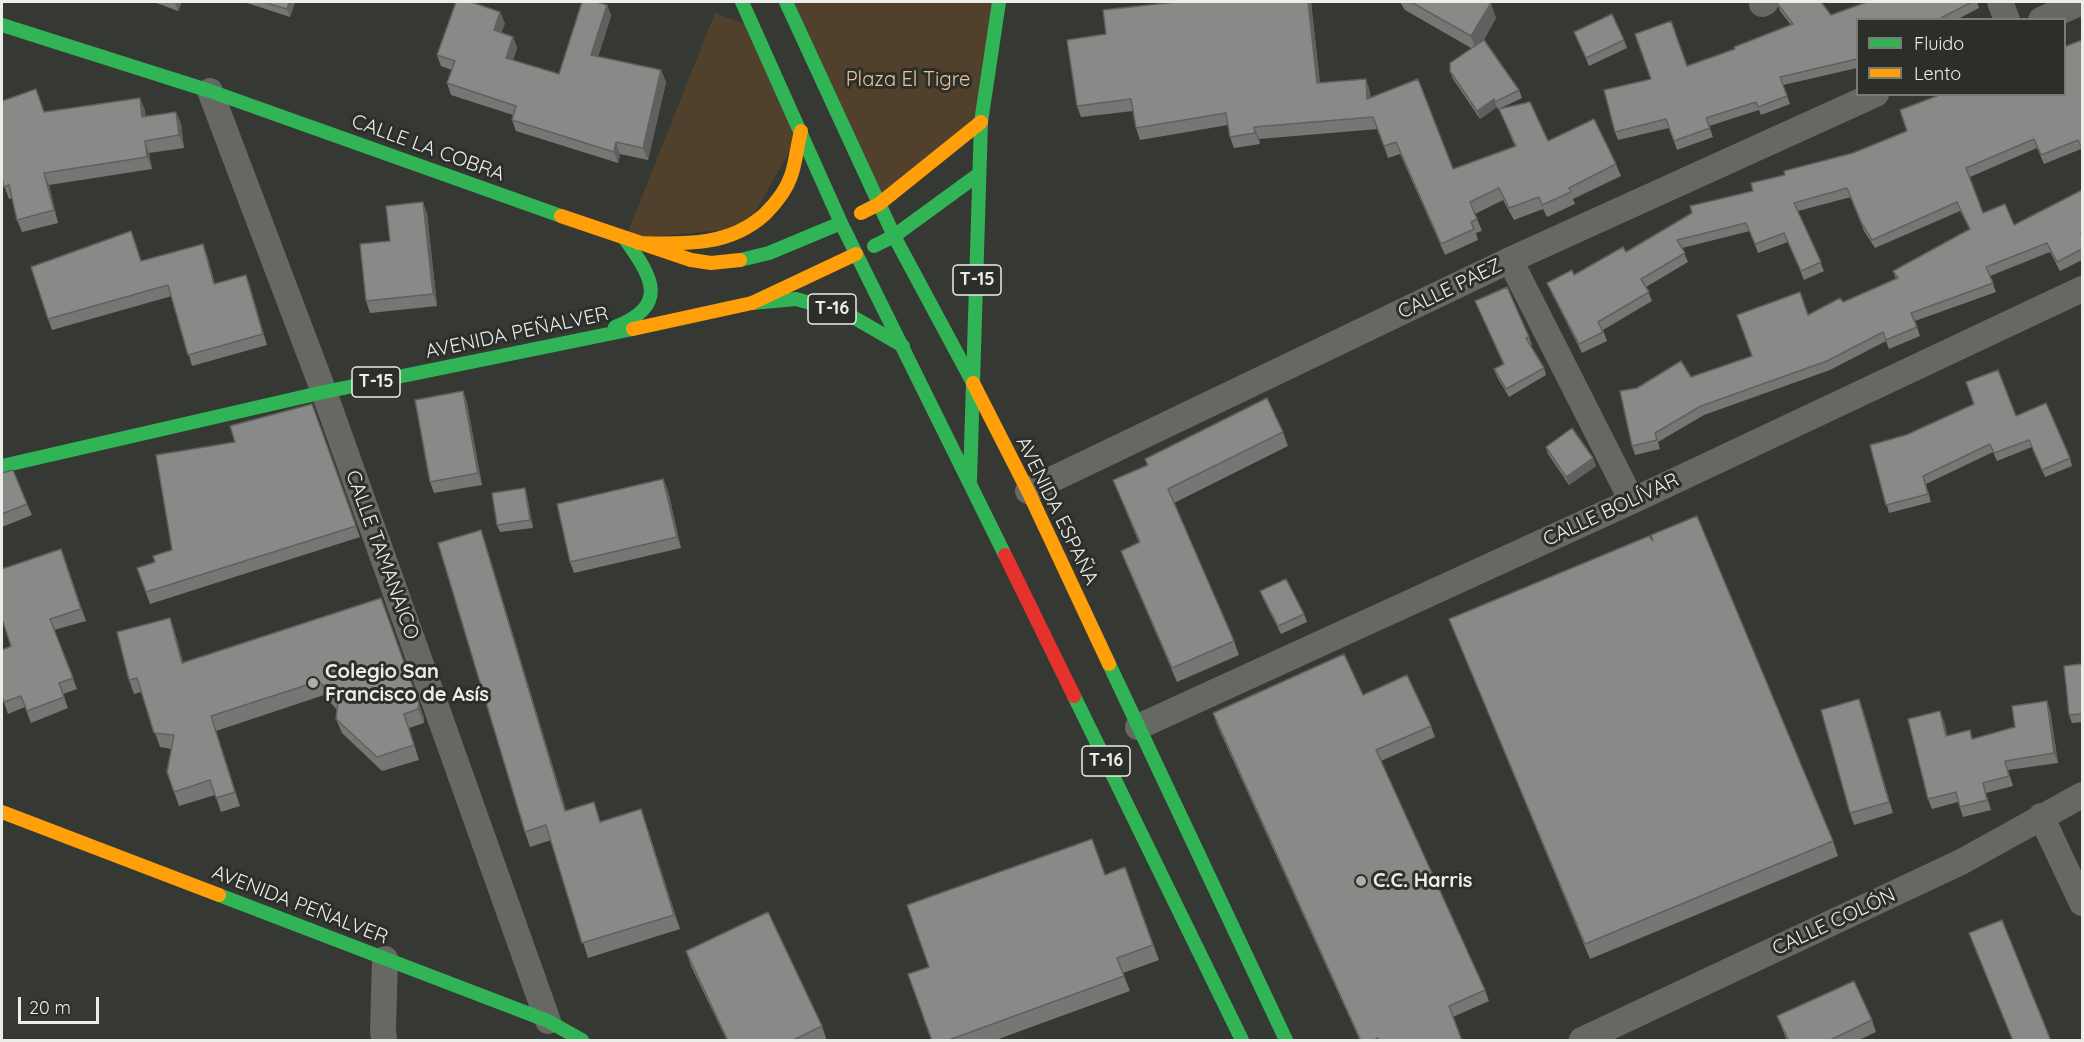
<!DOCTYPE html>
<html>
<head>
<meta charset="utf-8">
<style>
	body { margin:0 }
	#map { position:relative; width:2084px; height:1042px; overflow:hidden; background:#363834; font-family:Quicksand,sans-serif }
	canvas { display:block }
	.frame { position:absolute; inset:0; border:3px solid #ebede9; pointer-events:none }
	.legend { position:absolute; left:1856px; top:18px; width:210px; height:78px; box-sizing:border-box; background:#2c2f29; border:2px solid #787b76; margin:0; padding:8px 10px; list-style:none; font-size:18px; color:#ebede9 }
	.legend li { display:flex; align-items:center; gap:12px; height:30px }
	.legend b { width:30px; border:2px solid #787b76 }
	.scale { position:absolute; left:18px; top:997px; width:81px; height:27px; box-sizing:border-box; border:3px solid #ebede9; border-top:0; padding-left:8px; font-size:18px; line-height:21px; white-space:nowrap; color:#ebede9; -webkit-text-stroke:4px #2c2f29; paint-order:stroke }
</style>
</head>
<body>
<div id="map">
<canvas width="2084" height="1042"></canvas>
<div class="frame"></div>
<ul class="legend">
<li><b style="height:8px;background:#30b455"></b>Fluido</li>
<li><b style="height:8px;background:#ff9f0a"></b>Lento</li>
</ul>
<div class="scale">20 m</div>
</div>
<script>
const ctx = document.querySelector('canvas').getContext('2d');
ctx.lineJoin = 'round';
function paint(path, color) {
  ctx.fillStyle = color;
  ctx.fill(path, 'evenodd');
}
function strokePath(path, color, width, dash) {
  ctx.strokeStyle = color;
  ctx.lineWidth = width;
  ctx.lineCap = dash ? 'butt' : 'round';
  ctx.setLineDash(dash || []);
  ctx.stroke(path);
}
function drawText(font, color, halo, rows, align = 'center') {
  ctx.font = font + ' Quicksand,sans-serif';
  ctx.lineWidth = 6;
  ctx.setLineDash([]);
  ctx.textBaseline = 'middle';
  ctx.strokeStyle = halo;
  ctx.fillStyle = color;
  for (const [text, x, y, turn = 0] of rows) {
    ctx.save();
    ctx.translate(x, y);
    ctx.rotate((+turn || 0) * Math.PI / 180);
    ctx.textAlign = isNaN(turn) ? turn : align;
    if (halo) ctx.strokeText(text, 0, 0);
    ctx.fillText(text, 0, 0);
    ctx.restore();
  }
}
const green = new Path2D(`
	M 786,2 L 999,2 L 981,122 L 879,204 Z
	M 715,13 L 753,27 L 801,131 L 746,228 L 625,239 Z`);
const street = new Path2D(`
	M 2000,2 L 2007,20
	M 1762,4 L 1766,2
	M 2041,20 L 2082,2
	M 210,91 L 324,392 L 548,1021
	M 1510,260 L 1632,501
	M 1028,491 L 1510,260 L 1876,94
	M 1138,727 L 1632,501 L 2082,289
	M 2041,816 L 2082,903
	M 384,1040 L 383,1030 L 385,959
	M 1582,1040 L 1961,862 L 2082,795`);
const fast = new Path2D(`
	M 742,2 L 841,223 L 1005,555
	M 786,2 L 894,236 L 973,383
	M 2,25 L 210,91 L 561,216
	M 874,246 L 894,236 L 979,174
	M 740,260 L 769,253 L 841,223
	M 752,303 L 796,299 L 846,313 L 903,346
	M 615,327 C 670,305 652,277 625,239
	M 2,466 L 324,392 L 633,329
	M 970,480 L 981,122 L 999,2
	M 1109,664 L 1286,1040
	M 1074,696 L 1242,1040
	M 219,895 L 548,1021 L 582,1040`);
const slow = new Path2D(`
	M 861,213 L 879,204 L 981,122
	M 561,216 L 691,260 L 711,263 L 740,260
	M 638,243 C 683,244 729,247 765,214 C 776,203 786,191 791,176 C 796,162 797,146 801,131
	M 633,329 L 752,303 L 856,254
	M 973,383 L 1028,491 L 1109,664
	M 2,812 L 219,895`);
const jam = new Path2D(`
	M 1005,555 L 1074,696`);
const wall = new Path2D(`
	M 154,2 L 182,2 L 178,11 Z
	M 246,2 L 295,2 L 290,17 L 247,3 Z
	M 1176,2 L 1311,2 L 1320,83 L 1370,91 L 1370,98 L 1453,169 L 1515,147 L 1499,109 L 1498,110 L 1497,107 L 1480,119 L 1453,79 L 1450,71 L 1471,48 L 1405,10 L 1400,2 L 1488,2 L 1496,18 L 1483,41 L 1519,90 L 1522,98 L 1499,109 L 1548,141 L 1616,164 L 1621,176 L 1573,199 L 1575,204 L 1547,217 L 1543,209 L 1514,220 L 1503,200 L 1475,214 L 1482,231 L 1476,233 L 1478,240 L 1445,255 L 1400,154 L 1388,158 L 1378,129 L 1259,139 L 1260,144 L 1234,148 L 1230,137 L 1228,125 L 1140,140 L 1136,128 L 1133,111 L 1081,117 L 1077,106 L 1106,34 Z
	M 1867,2 L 1977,2 L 1979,8 L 1956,20 L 1857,20 L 1857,68 L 1783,85 L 1790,104 L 1761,115 L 1759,110 L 1709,126 L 1713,137 L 1677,150 L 1669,128 L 1618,140 L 1615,132 L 1651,79 L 1687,66 L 1735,49 L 1791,25 L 1780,11 L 1777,3 L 1831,15 Z
	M 607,5 L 611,16 L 598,57 L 661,70 L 666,82 L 648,160 L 620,154 L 618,163 L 516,131 L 512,120 L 513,115 L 451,95 L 447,83 L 452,70 L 441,66 L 437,55 L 505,23 L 501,33 L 513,37 L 517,48 L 513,60 L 559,74 Z
	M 1574,32 L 1624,40 L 1627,48 L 1589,66 Z
	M 2082,40 L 2082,151 L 2081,149 L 2044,164 L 2037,148 L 1970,177 L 1983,213 L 2014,225 L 2082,190 L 2082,260 L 2060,271 L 2050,252 L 1990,276 L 1996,292 L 1915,321 L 1920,336 L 1889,349 L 1886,341 L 1830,370 L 1704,415 L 1658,442 L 1660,449 L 1635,455 L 1632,446 L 1691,377 L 1752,356 L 1808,315 L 1843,302 L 1896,279 L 1893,271 L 1970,230 L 1960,211 L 1875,248 L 1864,231 L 1851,197 L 1798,211 L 1824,271 L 1804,280 L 1788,242 L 1758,253 L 1750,231 L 1682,248 L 1688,262 L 1646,287 L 1652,301 L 1603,330 L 1607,341 L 1582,353 L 1551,292 L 1547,283 L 1574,275 L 1626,252 L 1785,175 L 1853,153 L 1907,131 L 1942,94 Z
	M 2,101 L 45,112 L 145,110 L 145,116 L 176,112 L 181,124 L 184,148 L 149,153 L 152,169 L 49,185 L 58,223 L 22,232 L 17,220 L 12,198 L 9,199 L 2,180 Z
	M 427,213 L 437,306 L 370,313 L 366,301 L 390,241 Z
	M 207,255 L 215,284 L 246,275 L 267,345 L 192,366 L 172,296 L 52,330 L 48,319 L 141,261 Z
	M 1475,301 L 1529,337 L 1532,345 L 1530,345 L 1544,368 L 1546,375 L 1509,397 L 1497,377 L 1494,369 L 1503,364 Z
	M 463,391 L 467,403 L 482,485 L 434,493 L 430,482 Z
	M 312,404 L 360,537 L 150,604 L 137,568 L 155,562 L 172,550 L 235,442 Z
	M 2016,416 L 2070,458 L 2072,466 L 2045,477 L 2032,447 L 1997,461 L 1993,452 L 1926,484 L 1931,502 L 1889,513 L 1870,445 Z
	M 1283,432 L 1288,446 L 1174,503 L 1234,641 L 1239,655 L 1177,682 L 1126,564 L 1121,551 L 1139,543 L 1113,480 L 1147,466 L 1145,459 Z
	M 1546,447 L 1593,458 L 1596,466 L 1569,485 L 1548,454 Z
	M 2,473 L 27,504 L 32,515 L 2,527 Z
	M 663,479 L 668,491 L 681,548 L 574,573 L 570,562 Z
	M 525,488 L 527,496 L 533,528 L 500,532 L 497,525 Z
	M 486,545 L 566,811 L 601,822 L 646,824 L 680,929 L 588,958 L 551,840 L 530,847 L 525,832 Z
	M 61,549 L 86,621 L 54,630 L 77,689 L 63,694 L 68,708 L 31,723 L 25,707 L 8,714 L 2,697 L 11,646 Z
	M 1260,591 L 1304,614 L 1307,622 L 1281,634 L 1263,599 Z
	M 381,598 L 424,718 L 424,723 L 409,728 L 419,760 L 382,771 L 342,733 L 336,719 L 337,710 L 324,695 L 216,731 L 240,806 L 221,812 L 215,795 L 179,806 L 174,792 L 172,749 L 160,747 L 141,692 L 134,694 L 129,680 L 170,618 L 175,633 L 183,662 Z
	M 1449,619 L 1833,841 L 1838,856 L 1590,959 Z
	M 2082,664 L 2082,722 L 2072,723 L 2069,715 Z
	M 1363,695 L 1431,726 L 1435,737 L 1381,761 L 1485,990 L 1489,1001 L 1453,1017 L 1462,1041 L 1360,1041 L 1217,725 L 1213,713 Z
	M 1863,710 L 1893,813 L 1854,825 L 1850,813 Z
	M 2050,710 L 2058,763 L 2008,770 L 2013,786 L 1986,793 L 1991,810 L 1963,817 L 1958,802 L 1932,809 L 1928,799 L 1944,721 L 1947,736 L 1973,739 L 2015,727 Z
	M 1125,867 L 1159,960 L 1123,973 L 1130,991 L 993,1041 L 932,1041 L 929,967 L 1105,875 Z
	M 686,951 L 822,1026 L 827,1041 L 727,1041 L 691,966 Z
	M 1777,1016 L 1872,1020 L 1876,1032 L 1857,1041 L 1787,1041 Z`);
const shadedWall = new Path2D(`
	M 175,2 L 182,2 L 178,11 Z
	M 289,2 L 295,2 L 290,17 L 287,9 Z
	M 1308,2 L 1311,2 L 1321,95 L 1317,83 Z
	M 1491,3 L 1496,18 L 1476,51 L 1471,36 Z
	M 607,5 L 611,16 L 595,67 L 591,55 Z
	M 500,12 L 505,23 L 498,42 L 494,30 Z
	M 513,37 L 517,48 L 510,69 L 506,58 Z
	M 661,70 L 666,82 L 648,160 L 643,148 Z
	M 1366,79 L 1370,91 L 1372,111 L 1367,99 Z
	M 140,98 L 145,110 L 147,129 L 142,117 Z
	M 1494,99 L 1497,107 L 1480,119 L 1477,111 Z
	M 176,112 L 181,124 L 184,148 L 179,135 Z
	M 1254,127 L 1259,139 L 1260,144 L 1255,133 Z
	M 145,141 L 149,153 L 152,169 L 147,157 Z
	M 616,142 L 620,154 L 618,163 L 614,152 Z
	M 44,173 L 49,185 L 58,223 L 54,210 Z
	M 423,202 L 427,213 L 437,306 L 433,294 Z
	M 203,244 L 207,255 L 218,295 L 214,284 Z
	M 246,275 L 250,286 L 267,345 L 263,334 Z
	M 463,391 L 467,403 L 482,485 L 478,473 Z
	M 1593,458 L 1596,466 L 1569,485 L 1566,477 Z
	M 663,479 L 668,491 L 681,548 L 677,537 Z
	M 525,488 L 527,496 L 533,528 L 530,520 Z
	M 481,530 L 486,545 L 571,826 L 565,811 Z
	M 386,612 L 424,718 L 424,723 L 418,709 Z
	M 170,618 L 175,633 L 187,677 L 182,663 Z
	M 1859,699 L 1863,710 L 1893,813 L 1889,802 Z
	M 2047,701 L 2050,710 L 2058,763 L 2054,753 Z
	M 1940,711 L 1944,721 L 1950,746 L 1946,736 Z
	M 1983,783 L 1986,793 L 1991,810 L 1987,800 Z
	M 641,809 L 646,824 L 680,929 L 674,915 Z`);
const building = new Path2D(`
	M 263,2 L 289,2 L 287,9 Z
	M 456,2 L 471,2 L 500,12 L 494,30 L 513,37 L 506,58 L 559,74 L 582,2 L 596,2 L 607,5 L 591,55 L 661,70 L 643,148 L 616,142 L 614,152 L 512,120 L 516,106 L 447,83 L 455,61 L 437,55 Z
	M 1176,2 L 1308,2 L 1317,83 L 1366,79 L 1367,99 L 1418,79 L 1453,169 L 1516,146 L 1499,109 L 1530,102 L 1548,141 L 1594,119 L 1616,164 L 1569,188 L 1571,192 L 1542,205 L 1539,197 L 1509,208 L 1499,188 L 1470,202 L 1477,219 L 1471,222 L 1474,229 L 1441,244 L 1396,142 L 1384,146 L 1373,117 L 1254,127 L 1255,133 L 1230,137 L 1226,113 L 1136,128 L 1131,99 L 1077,106 L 1067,40 L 1106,34 L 1103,10 Z
	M 1411,2 L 1488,2 L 1491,3 L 1471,36 Z
	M 1778,2 L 1821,2 L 1831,15 L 1867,2 L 1972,2 L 1937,20 L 1857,20 L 1857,59 L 1780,77 L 1787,96 L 1758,107 L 1756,102 L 1706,118 L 1710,128 L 1674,141 L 1666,119 L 1615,132 L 1604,90 L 1651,79 L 1635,34 L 1671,21 L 1687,66 L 1735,49 L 1734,47 L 1793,24 L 1777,3 Z
	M 1612,14 L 1624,40 L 1586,58 L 1574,32 Z
	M 1484,40 L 1519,90 L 1495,102 L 1494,99 L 1477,111 L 1450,71 L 1450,63 Z
	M 2082,40 L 2082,148 L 2078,140 L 2041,155 L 2034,139 L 1966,168 L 1983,213 L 2005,204 L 2014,225 L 2082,190 L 2082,233 L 2081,233 L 2082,236 L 2082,249 L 2057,262 L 2047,243 L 1986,267 L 1993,283 L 1911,313 L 1917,327 L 1886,340 L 1883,332 L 1827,361 L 1701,406 L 1655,433 L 1657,440 L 1632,446 L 1620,391 L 1637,388 L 1681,361 L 1691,377 L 1752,356 L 1737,315 L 1800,292 L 1808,315 L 1840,298 L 1843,302 L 1898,278 L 1893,271 L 1970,229 L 1957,202 L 1872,240 L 1861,222 L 1847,188 L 1794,203 L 1821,262 L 1801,271 L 1784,233 L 1755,244 L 1746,223 L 1677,240 L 1685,253 L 1641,279 L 1649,292 L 1598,322 L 1603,332 L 1579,344 L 1547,283 L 1572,270 L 1574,275 L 1623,247 L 1626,252 L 1692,213 L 1690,206 L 1753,191 L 1751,183 L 1785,175 L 1784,171 L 1853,153 L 1907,131 L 1900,110 L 1942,94 L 2064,94 L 2064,47 Z
	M 36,89 L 44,112 L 140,98 L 142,117 L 176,112 L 179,135 L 145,141 L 147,157 L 44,173 L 54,210 L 17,220 L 9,185 L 4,187 L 2,178 L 2,101 Z
	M 423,202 L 433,294 L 366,301 L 360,244 L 390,241 L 386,206 Z
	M 131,231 L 141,261 L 203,244 L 214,284 L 246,275 L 263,334 L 188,355 L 168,285 L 48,319 L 31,267 Z
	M 1507,287 L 1529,337 L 1526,338 L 1544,368 L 1506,389 L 1494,369 L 1504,364 L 1475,301 Z
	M 1998,370 L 2016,416 L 2046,403 L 2070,458 L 2042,470 L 2029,440 L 1994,453 L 1990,444 L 1923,476 L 1928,494 L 1886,505 L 1870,445 L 1906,435 L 1974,404 L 1966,382 Z
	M 463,391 L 478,473 L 430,482 L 415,400 Z
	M 1267,398 L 1283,432 L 1168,489 L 1234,641 L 1172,668 L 1121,551 L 1140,542 L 1113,480 L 1148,465 L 1145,459 Z
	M 312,404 L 356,526 L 146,592 L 137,568 L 155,562 L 153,556 L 172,550 L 156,455 L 235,442 L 230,426 Z
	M 1572,428 L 1593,458 L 1566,477 L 1546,447 Z
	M 13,470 L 27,504 L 2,514 L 2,473 Z
	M 663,479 L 677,537 L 570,562 L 557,504 Z
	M 525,488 L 530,520 L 497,525 L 492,493 Z
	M 1697,516 L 1833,841 L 1585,944 L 1449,619 L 1649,536 L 1653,541 L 1651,535 Z
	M 481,530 L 565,811 L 594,802 L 600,822 L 641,809 L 674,915 L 582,943 L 546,825 L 525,832 L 438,543 Z
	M 61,549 L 81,609 L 50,619 L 73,678 L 59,683 L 64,697 L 27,711 L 21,696 L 4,702 L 2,696 L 2,650 L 11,646 L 2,619 L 2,569 Z
	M 1286,579 L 1304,614 L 1278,626 L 1260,591 Z
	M 381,598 L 419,704 L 418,709 L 404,714 L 414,745 L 377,757 L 336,719 L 338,702 L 319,681 L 211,716 L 235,792 L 216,798 L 210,780 L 174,792 L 167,772 L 174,735 L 154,733 L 137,678 L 129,680 L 117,632 L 170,618 L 182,663 Z
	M 1344,654 L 1363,695 L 1407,675 L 1431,726 L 1376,750 L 1485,990 L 1449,1006 L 1462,1041 L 1379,1041 L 1378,1038 L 1372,1041 L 1361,1041 L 1213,713 Z
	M 2082,664 L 2082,714 L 2069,715 L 2064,666 Z
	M 1859,699 L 1889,802 L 1850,813 L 1821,710 Z
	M 2047,701 L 2054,753 L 2005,761 L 2009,776 L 1983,783 L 1987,800 L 1960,807 L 1956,792 L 1928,799 L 1908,719 L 1940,711 L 1946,736 L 1970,730 L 1972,739 L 2015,727 L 2012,706 Z
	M 1092,839 L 1105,875 L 1125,867 L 1153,945 L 1117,958 L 1124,976 L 946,1041 L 932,1041 L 908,974 L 929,967 L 907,905 Z
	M 768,912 L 822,1026 L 791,1041 L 728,1041 L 686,951 Z
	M 2002,920 L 2051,1041 L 2013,1041 L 1969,933 Z
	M 1854,981 L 1872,1020 L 1828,1041 L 1789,1041 L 1777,1016 Z`);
const markers = [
	[313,683,6,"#acaeaa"],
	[1361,881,6,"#acaeaa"]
];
const shields = [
	[977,280,48],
	[832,309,48],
	[376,382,48],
	[1106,761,48]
];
const shieldNames = [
	["T-15",977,280],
	["T-16",832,309],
	["T-15",376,382],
	["T-16",1106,761]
];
const parkNames = [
	["Plaza El Tigre",908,80]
];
const streetNames = [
	["CALLE LA COBRA",428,148,20],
	["CALLE PAEZ",1450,289,-26],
	["AVENIDA PEÑALVER",517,333,-12],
	["CALLE BOLÍVAR",1611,510,-25],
	["AVENIDA ESPAÑA",1057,511,64],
	["CALLE TAMANAICO",382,555,70],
	["AVENIDA PEÑALVER",300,905,21],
	["CALLE COLÓN",1834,922,-25]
];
const poiNames = [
	["Colegio San",325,672],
	["Francisco de Asís",325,695],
	["C.C. Harris",1373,881]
];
paint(green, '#51402c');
strokePath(street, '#676763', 26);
strokePath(fast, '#30b455', 14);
strokePath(slow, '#ff9f0a', 14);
strokePath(jam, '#e5322d', 14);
paint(wall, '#757775');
paint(shadedWall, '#5f615f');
paint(building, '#888a88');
strokePath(building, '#5f615f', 1.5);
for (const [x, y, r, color] of markers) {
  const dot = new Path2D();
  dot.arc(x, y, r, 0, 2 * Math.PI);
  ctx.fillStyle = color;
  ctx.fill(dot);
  strokePath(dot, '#2c2f29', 2);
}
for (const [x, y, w] of shields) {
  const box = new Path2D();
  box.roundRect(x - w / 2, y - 15, w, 30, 4.5);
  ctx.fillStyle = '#2c2f29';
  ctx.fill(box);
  strokePath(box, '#ebede9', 1.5);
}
drawText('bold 18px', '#ebede9', null, shieldNames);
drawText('20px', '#edc498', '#2c2f29', parkNames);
drawText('20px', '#ebede9', '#2c2f29', streetNames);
drawText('bold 20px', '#ebede9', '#2c2f29', poiNames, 'left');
</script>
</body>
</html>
